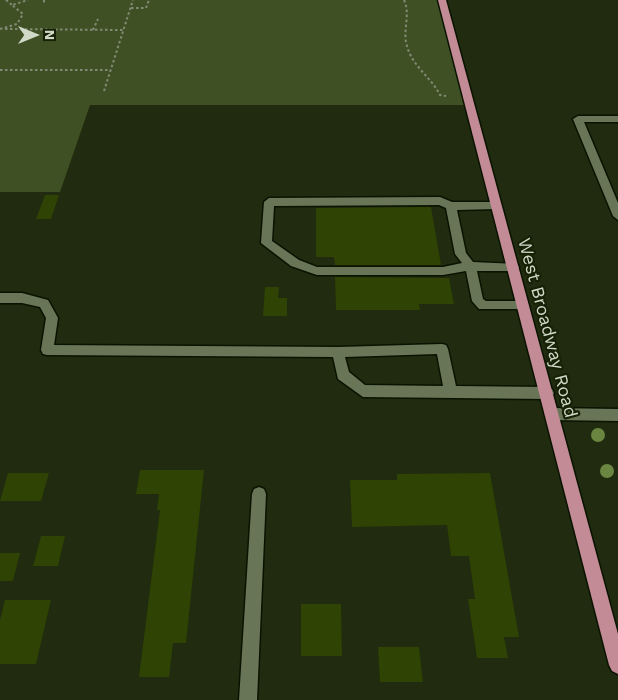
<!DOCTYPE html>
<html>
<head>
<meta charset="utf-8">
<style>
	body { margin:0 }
	#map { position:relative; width:618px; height:700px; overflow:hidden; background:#202b0f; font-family:"Work Sans",sans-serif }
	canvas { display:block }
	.north { position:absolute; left:10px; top:10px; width:50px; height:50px; -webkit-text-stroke:4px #162106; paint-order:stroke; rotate:90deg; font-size:14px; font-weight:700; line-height:20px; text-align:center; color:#d0d8c7 }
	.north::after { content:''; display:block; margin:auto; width:18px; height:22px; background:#d0d8c7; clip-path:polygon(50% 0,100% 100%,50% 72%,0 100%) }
</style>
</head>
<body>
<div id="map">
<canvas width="618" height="700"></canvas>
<div class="north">N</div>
</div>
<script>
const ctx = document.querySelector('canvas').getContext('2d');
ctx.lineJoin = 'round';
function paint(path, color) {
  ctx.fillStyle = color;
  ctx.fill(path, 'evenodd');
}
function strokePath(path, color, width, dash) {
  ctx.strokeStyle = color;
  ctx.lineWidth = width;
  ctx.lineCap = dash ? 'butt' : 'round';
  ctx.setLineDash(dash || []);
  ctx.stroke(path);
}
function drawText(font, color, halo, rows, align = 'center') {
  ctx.font = font + ' "Work Sans",sans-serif';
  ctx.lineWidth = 4.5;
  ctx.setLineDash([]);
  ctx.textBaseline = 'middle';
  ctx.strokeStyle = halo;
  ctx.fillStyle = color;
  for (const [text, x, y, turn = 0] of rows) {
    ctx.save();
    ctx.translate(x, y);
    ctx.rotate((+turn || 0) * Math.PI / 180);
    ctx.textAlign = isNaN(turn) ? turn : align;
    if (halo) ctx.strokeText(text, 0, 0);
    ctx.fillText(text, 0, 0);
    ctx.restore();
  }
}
const green = new Path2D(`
	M 0,0 L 441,0 L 470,105 L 90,105 L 60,192 L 0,192 Z`);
const building = new Path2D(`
	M 45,195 L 59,195 L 51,219 L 36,219 Z
	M 431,207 L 441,265 L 335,265 L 334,257 L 316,257 L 316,208 Z
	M 335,277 L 449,278 L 454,304 L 419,304 L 420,310 L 336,310 Z
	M 265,287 L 279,287 L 278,298 L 287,298 L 287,316 L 263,316 Z
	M 140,470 L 204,470 L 186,643 L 173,643 L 169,677 L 139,677 L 160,510 L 157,510 L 159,494 L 136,494 Z
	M 8,473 L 49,473 L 41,501 L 0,501 Z
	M 490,473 L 519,637 L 504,637 L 508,658 L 477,658 L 468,599 L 475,599 L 469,556 L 451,556 L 447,525 L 352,527 L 350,480 L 397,480 L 397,474 Z
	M 41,536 L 65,536 L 58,566 L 33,566 Z
	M 0,553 L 20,553 L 13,581 L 0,581 Z
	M 5,600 L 51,600 L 36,664 L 0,664 L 0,620 Z
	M 301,604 L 341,604 L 342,656 L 301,656 Z
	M 378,647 L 419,647 L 423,682 L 380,682 Z`);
const path = new Path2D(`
	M 6,0 L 12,5
	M 44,0 L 44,3
	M 404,0 C 411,15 402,31 407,46 C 412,66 431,77 440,95 L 446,96
	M 131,8 L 146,8 L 149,0
	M 0,29 L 17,24 L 23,14 L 12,5 L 28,0
	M 5,29 L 123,30
	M 93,30 L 98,19
	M 0,70 L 111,70
	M 104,91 L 133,0`);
const minor = new Path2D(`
	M 618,116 L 618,122 L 584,122 L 618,203 L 618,220 L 613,216 L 573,119 L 578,116 Z
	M 440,197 L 452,202 L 500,202 L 501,205 L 496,209 L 457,210 L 466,253 L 473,262 L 517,264 L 519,267 L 517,270 L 513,271 L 477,271 L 483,299 L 486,301 L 523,301 L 527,303 L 529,306 L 527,309 L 479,309 L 472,301 L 466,271 L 443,275 L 317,275 L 291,266 L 261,243 L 264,202 L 269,198 ZM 439,205 L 446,208 L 455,254 L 462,263 L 443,267 L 317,267 L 299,260 L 272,241 L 274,206 Z
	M 0,293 L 22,293 L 48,300 L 58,318 L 54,345 L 338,347 L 442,344 L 446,345 L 448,349 L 456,386 L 547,387 L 552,389 L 554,393 L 552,397 L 547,399 L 363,397 L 338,379 L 333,357 L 47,355 L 43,354 L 41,350 L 46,318 L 40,307 L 22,303 L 0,303 ZM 437,354 L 443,386 L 365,385 L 349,372 L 345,357 Z
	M 552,408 L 618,409 L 618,421 L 552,420 L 547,418 L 545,414 L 547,410 Z
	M 259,487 L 264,489 L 266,494 L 257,700 L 239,700 L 252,494 L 254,489 Z`);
const major = new Path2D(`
	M 438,0 L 446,0 L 618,634 L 618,674 L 612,671 L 609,665 Z`);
const trees = [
	[598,435],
	[607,471]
];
const streetNames = [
	["West Broadway Road",547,328,75]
];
paint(green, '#3f5124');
paint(building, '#2e4304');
strokePath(minor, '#091300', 3);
strokePath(major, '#091300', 3);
strokePath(path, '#818a74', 2, [2.5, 2.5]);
paint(minor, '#687657');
paint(major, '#c38b95');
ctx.fillStyle = '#6a8641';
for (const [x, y] of trees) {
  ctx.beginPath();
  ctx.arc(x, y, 7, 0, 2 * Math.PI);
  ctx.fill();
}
drawText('18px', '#d0d8c7', '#162106', streetNames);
</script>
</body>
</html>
